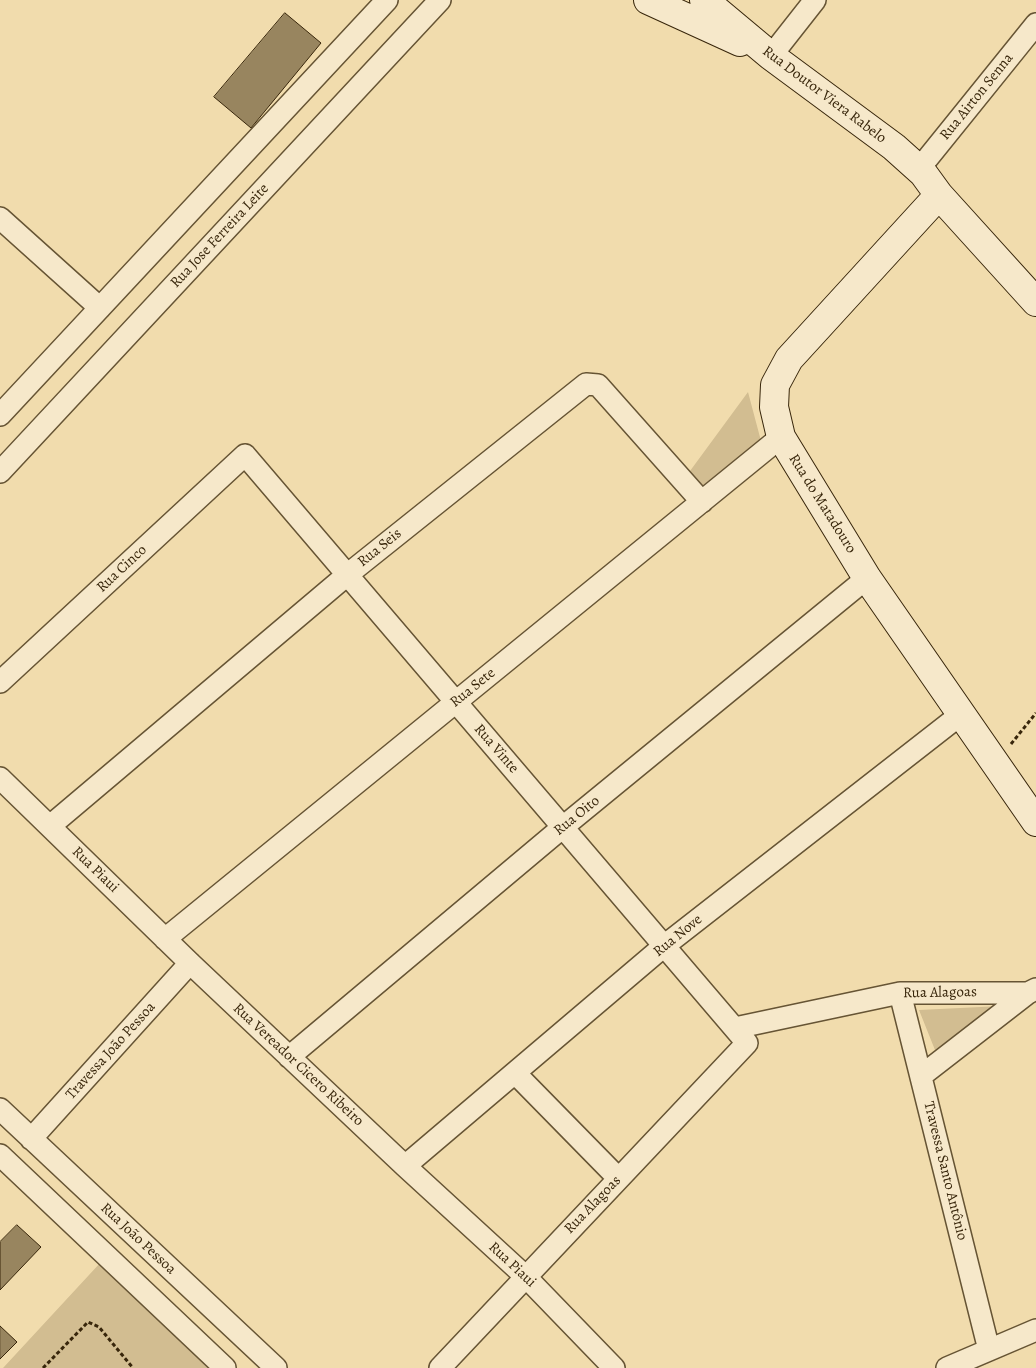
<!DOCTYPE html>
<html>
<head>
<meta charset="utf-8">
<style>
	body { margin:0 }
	canvas { display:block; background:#f1dcad }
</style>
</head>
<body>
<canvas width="1036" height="1368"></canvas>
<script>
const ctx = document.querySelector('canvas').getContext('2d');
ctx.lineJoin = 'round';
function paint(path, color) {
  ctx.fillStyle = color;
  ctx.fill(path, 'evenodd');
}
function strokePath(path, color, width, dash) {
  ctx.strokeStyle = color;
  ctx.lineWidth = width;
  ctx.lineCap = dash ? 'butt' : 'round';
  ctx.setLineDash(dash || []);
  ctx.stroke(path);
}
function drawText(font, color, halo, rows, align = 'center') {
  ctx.font = font + ' Alegreya,serif';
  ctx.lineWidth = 4;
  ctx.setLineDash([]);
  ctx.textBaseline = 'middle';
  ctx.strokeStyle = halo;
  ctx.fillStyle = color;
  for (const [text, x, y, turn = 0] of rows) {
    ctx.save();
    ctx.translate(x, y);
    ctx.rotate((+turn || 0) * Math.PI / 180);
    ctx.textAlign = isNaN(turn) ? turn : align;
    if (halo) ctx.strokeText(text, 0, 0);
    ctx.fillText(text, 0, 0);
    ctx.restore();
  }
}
const green = new Path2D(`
	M 748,392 L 761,441 L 703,488 L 690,471 Z
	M 1001,1006 L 935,1050 L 919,1010 Z
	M 101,1262 L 215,1368 L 3,1368 Z`);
const building = new Path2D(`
	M 285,13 L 321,43 L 251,128 L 214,97 Z
	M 17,1225 L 41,1247 L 0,1290 L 0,1242 Z
	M 0,1326 L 17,1342 L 0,1359 Z`);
const path = new Path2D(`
	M 1011,744 L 1036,713
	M 43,1368 L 88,1322 L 99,1327 L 133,1368`);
const street = new Path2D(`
	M 771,56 L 815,0
	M 919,169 L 1036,24
	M 0,218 L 100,308
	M 0,415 L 387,0
	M 0,472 L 440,0
	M 0,682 L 245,455 L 747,1043 L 440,1368
	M 0,778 L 190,963 L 405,1166 L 525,1276 L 614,1368
	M 50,826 L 347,575 L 586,384 L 598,385 L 702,502
	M 165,939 L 781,437
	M 900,993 L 989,1350
	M 735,1028 L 900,993 L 1028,993 L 1036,989
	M 289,1057 L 563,827 L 867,578
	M 515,1073 L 618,1178
	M 921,1076 L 1028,993
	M 0,1109 L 276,1368
	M 31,1139 L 190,963
	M 0,1155 L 225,1368
	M 405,1166 L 664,946 L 960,715
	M 947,1368 L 1036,1330`);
const secondary = new Path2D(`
	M 648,0 L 740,42
	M 704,0 L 771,56 L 894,147 L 923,173 L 939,195 L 1036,302
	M 939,195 L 789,359 L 775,385 L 774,407 L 781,437 L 867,578 L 1036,822`);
const streetNames = [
	["Rua Doutor Viera Rabelo",824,95,37],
	["Rua Airton Senna",977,97,-51],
	["Rua Jose Ferreira Leite",220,236,-47],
	["Rua do Matadouro",822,504,58],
	["Rua Seis",380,548,-39],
	["Rua Cinco",122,569,-43],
	["Rua Sete",473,688,-39],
	["Rua Vinte",496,749,49],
	["Rua Oito",577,816,-39],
	["Rua Piaui",95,870,44],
	["Rua Nove",678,936,-39],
	["Rua Alagoas",940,993,-1],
	["Travessa João Pessoa",111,1051,-48],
	["Rua Vereador Cicero Ribeiro",298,1065,43],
	["Travessa Santo Antônio",945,1171,76],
	["Rua Alagoas",593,1205,-46],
	["Rua João Pessoa",138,1239,43],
	["Rua Piaui",512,1265,43]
];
paint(green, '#d2bd91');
paint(building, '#98855f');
strokePath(building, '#38260b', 1);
strokePath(street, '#665434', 24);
strokePath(secondary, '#38260b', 30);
strokePath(path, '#38260b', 3, [4, 2.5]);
strokePath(street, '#f6e8ca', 21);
strokePath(secondary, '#f6e8ca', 28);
drawText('15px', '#38260b', '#f6e8ca', streetNames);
</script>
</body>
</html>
